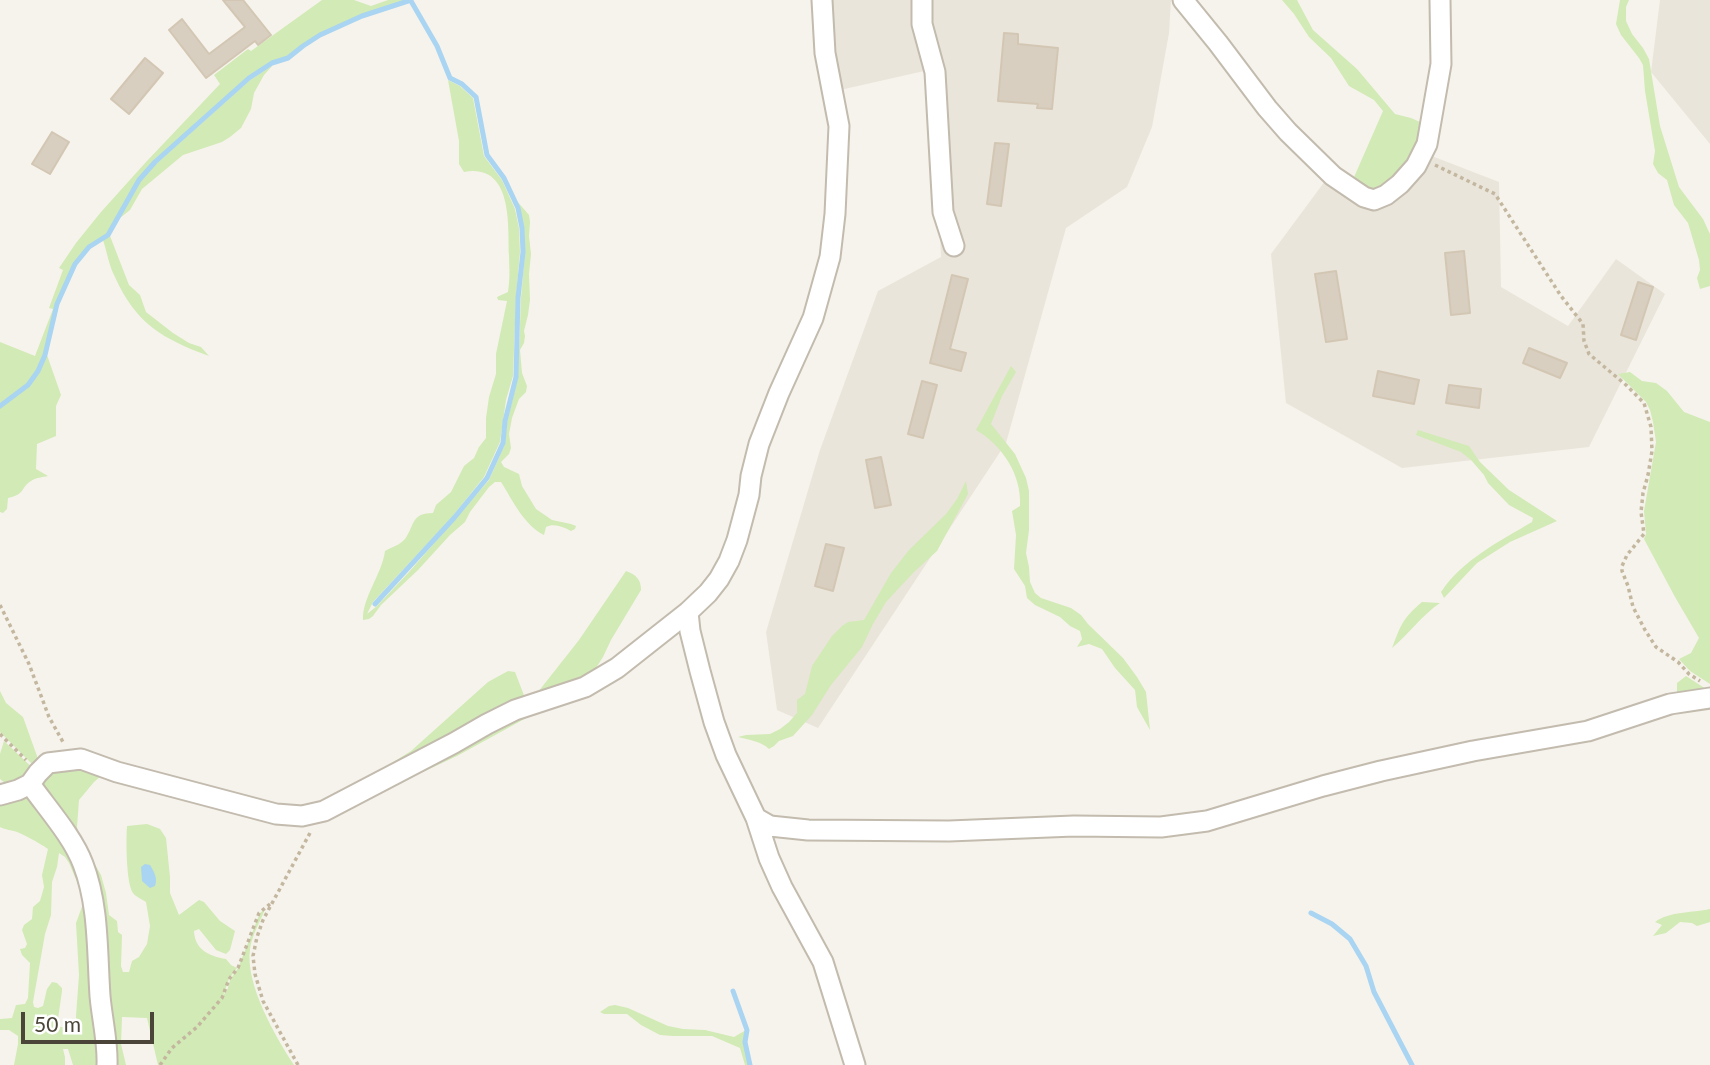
<!DOCTYPE html>
<html>
<head>
<meta charset="utf-8">
<style>
	body { margin:0 }
	#map { position:relative; width:1710px; height:1065px; overflow:hidden; background:#f6f3ec; font-family:Lato,sans-serif }
	canvas { display:block }
	.scale { position:absolute; left:21px; top:1012px; width:133px; height:32px; box-sizing:border-box; border:4px solid #4b4439; border-top:0; padding-left:9px; font-size:21px; line-height:24px; white-space:nowrap; color:#4b4439; -webkit-text-stroke:5px #fff; paint-order:stroke }
</style>
</head>
<body>
<div id="map">
<canvas width="1710" height="1065"></canvas>
<div class="scale">50 m</div>
</div>
<script>
const ctx = document.querySelector('canvas').getContext('2d');
ctx.lineJoin = 'round';
function paint(path, color) {
  ctx.fillStyle = color;
  ctx.fill(path, 'evenodd');
}
function strokePath(path, color, width, dash) {
  ctx.strokeStyle = color;
  ctx.lineWidth = width;
  ctx.lineCap = dash ? 'butt' : 'round';
  ctx.setLineDash(dash || []);
  ctx.stroke(path);
}
const residential = new Path2D(`
	M 831,0 L 1171,0 L 1169,33 L 1152,127 L 1127,187 L 1066,228 L 1006,443 L 818,728 L 777,710 L 766,632 L 820,450 L 878,291 L 941,257 L 933,69 L 840,90 Z
	M 1660,0 L 1710,0 L 1710,144 L 1651,72 Z
	M 1424,153 L 1499,182 L 1501,287 L 1568,326 L 1616,259 L 1665,294 L 1589,447 L 1402,468 L 1286,403 L 1271,254 L 1325,181 L 1372,196 Z`);
const green = new Path2D(`
	M 322,0 L 354,0 L 371,6 L 388,0 L 409,0 L 361,15 L 319,34 L 302,45 L 287,57 L 271,62 L 248,77 L 154,162 L 138,179 L 107,234 L 88,246 L 73,264 L 56,303 L 44,354 L 37,370 L 27,384 L 0,404 L 0,342 L 35,356 L 53,309 L 49,308 L 63,270 L 59,268 L 76,243 L 101,212 L 146,162 L 220,84 L 214,75 L 248,49 L 251,51 Z
	M 1282,0 L 1297,0 L 1313,30 L 1357,69 L 1395,114 L 1411,118 L 1420,122 L 1424,126 L 1419,141 L 1404,169 L 1380,188 L 1372,190 L 1351,184 L 1383,111 L 1374,100 L 1349,86 L 1331,58 L 1309,37 L 1294,14 Z
	M 1620,0 L 1629,0 L 1626,7 L 1626,21 L 1632,34 L 1643,48 L 1649,59 L 1660,126 L 1679,187 L 1703,219 L 1710,234 L 1710,286 L 1700,289 L 1697,278 L 1700,270 L 1699,260 L 1688,223 L 1674,205 L 1667,180 L 1658,173 L 1653,164 L 1655,151 L 1645,91 L 1643,65 L 1639,58 L 1621,35 L 1616,24 Z
	M 273,65 L 264,75 L 254,93 L 251,109 L 241,128 L 230,137 L 222,142 L 183,155 L 142,189 L 130,210 L 120,218 L 140,181 L 156,164 L 250,80 Z
	M 448,80 L 460,86 L 473,98 L 484,156 L 502,180 L 515,209 L 519,228 L 520,252 L 516,298 L 513,376 L 506,400 L 500,442 L 484,477 L 452,517 L 373,602 L 367,614 L 377,606 L 409,572 L 489,480 L 505,444 L 507,422 L 518,377 L 521,298 L 525,252 L 524,227 L 516,200 L 529,215 L 530,222 L 529,236 L 531,254 L 529,274 L 530,300 L 528,315 L 524,331 L 525,336 L 524,343 L 520,350 L 522,373 L 527,386 L 526,392 L 519,399 L 512,418 L 509,434 L 511,448 L 509,454 L 501,462 L 504,467 L 519,474 L 522,486 L 536,509 L 552,520 L 571,524 L 576,526 L 575,529 L 571,531 C 563,527 554,523 546,527 L 544,535 C 524,525 513,501 501,482 L 495,482 L 489,487 L 470,512 L 465,522 L 450,535 L 418,570 L 381,605 L 373,616 L 369,619 L 363,620 C 362,598 382,574 385,551 C 392,547 400,545 405,539 C 415,525 411,513 433,513 L 436,505 L 451,492 L 464,466 L 474,458 L 479,447 L 486,438 L 486,418 L 489,397 L 496,374 L 496,354 L 507,301 L 498,300 L 497,297 L 508,292 L 509,283 C 510,274 509,265 509,255 C 508,225 513,163 464,172 L 459,164 L 459,141 Z
	M 110,236 L 129,285 L 140,295 L 146,312 L 173,333 L 189,343 L 201,347 L 209,356 C 163,339 136,324 115,277 C 109,266 107,252 103,240 Z
	M 47,355 L 61,395 L 56,406 L 56,436 L 37,444 L 36,469 L 48,476 C 43,477 35,478 31,481 C 20,488 26,494 8,498 L 7,509 L 3,513 L 0,512 L 0,408 C 24,392 35,382 47,355 Z
	M 1011,366 L 1016,372 L 1002,396 L 991,424 L 1015,454 L 1026,478 L 1029,491 L 1029,530 L 1026,553 L 1029,567 L 1030,582 L 1035,593 L 1041,598 L 1071,608 L 1081,615 L 1088,624 L 1123,658 L 1137,677 L 1146,692 L 1150,730 L 1137,707 L 1135,690 L 1115,668 L 1102,649 L 1089,644 L 1077,647 L 1082,639 L 1080,631 L 1070,626 L 1060,617 L 1035,605 L 1027,598 L 1025,586 L 1014,569 L 1016,535 L 1012,511 L 1020,506 C 1022,475 1002,445 976,430 Z
	M 1630,372 L 1642,381 L 1656,383 L 1667,391 L 1684,412 L 1710,422 L 1710,684 L 1690,671 L 1679,659 L 1691,653 L 1699,638 L 1675,597 L 1644,539 L 1646,534 L 1644,511 L 1656,442 L 1653,422 L 1650,410 L 1646,402 L 1618,374 Z
	M 1418,430 L 1469,446 L 1480,462 L 1509,490 L 1557,521 L 1510,542 L 1477,563 L 1444,598 L 1441,592 C 1462,560 1500,541 1532,522 L 1533,518 L 1509,505 L 1488,483 L 1484,475 L 1471,460 L 1461,452 L 1416,435 Z
	M 966,481 L 968,494 L 937,551 L 914,572 L 886,602 L 873,624 L 862,647 L 831,685 L 812,715 L 793,736 L 779,741 L 774,746 L 769,749 C 761,741 749,740 738,737 L 746,735 L 770,734 L 780,729 L 789,722 L 797,713 L 797,700 L 805,694 L 812,666 L 832,636 L 842,626 L 848,622 L 864,620 L 891,573 L 909,550 L 946,514 L 957,499 Z
	M 626,571 C 636,575 641,579 641,590 L 611,640 L 603,657 L 585,685 L 538,699 L 538,692 L 579,640 Z
	M 1422,602 L 1440,603 C 1422,615 1409,634 1392,648 C 1401,625 1402,619 1422,602 Z
	M 508,671 L 515,672 L 527,703 L 324,809 L 313,806 L 345,792 L 411,751 L 488,682 Z
	M 1686,676 L 1706,689 L 1703,693 L 1677,696 L 1677,683 Z
	M 0,691 L 6,703 L 23,717 L 37,756 L 38,768 L 37,769 L 0,732 Z
	M 545,705 L 528,717 L 457,756 L 425,771 L 395,777 Z
	M 4,741 L 36,771 L 6,790 L 5,783 L 0,779 L 0,754 Z
	M 80,765 L 101,776 L 94,782 L 79,800 L 77,827 L 80,838 L 101,875 L 106,893 L 109,915 L 117,921 L 118,932 L 122,935 L 121,966 L 123,972 L 129,972 L 132,961 L 139,957 L 147,944 L 150,926 L 146,902 C 142,899 136,897 133,893 C 126,883 126,839 127,826 L 147,824 L 155,827 L 160,829 L 166,838 L 170,877 L 170,893 L 179,915 L 199,900 L 204,902 L 220,921 L 235,931 L 230,950 L 226,954 L 216,950 L 199,929 L 194,931 C 195,950 209,956 226,959 L 231,965 L 237,968 L 229,979 L 223,996 L 228,988 L 230,980 L 238,968 L 260,913 L 265,909 C 260,922 252,935 250,949 C 245,984 275,1036 294,1065 L 158,1065 L 147,1018 L 122,1017 L 121,1044 L 126,1065 L 110,1065 L 96,891 L 43,790 L 44,777 L 52,768 Z
	M 29,787 L 80,863 L 104,1065 L 73,1065 L 68,1049 L 63,1049 L 65,1057 L 65,1065 L 14,1065 L 18,1044 L 18,1036 L 9,1030 L 0,1030 L 0,1019 L 12,1018 L 16,1005 L 25,1004 L 28,998 L 30,963 L 22,955 L 20,949 L 25,948 L 27,944 L 22,930 L 24,925 L 32,919 L 33,907 L 40,901 L 44,887 L 42,875 L 48,849 C 43,845 23,834 17,832 C 11,830 6,830 0,827 L 0,797 ZM 59,853 L 65,857 L 69,863 L 83,896 L 83,904 L 76,923 L 79,975 L 75,1030 L 57,1026 L 62,991 L 62,988 L 57,983 L 52,982 L 47,989 L 43,1006 L 38,1008 L 34,1007 L 33,1002 L 45,934 L 51,915 L 52,882 L 57,867 Z
	M 1710,909 L 1710,922 L 1697,926 L 1692,923 L 1680,922 L 1666,933 L 1653,936 L 1662,925 L 1655,922 C 1670,911 1692,913 1710,909 Z
	M 615,1005 L 628,1008 L 668,1026 L 683,1029 L 705,1030 L 734,1037 L 746,1030 L 744,1042 L 750,1065 L 745,1065 L 740,1048 L 712,1036 L 673,1036 L 660,1035 L 641,1025 L 627,1014 L 604,1014 L 600,1012 L 609,1006 Z`);
const water = new Path2D(`
	M 145,864 L 150,865 C 154,872 158,878 155,886 L 150,888 L 142,881 L 141,867 Z`);
const stream = new Path2D(`
	M 0,406 L 28,385 L 38,371 L 45,355 L 57,304 L 75,264 L 89,247 L 108,235 L 139,180 L 155,162 L 249,78 L 272,63 L 288,58 L 303,46 L 320,35 L 362,16 L 411,0
	M 375,604 L 454,518 L 487,478 L 503,443 L 505,421 L 516,377 L 518,298 L 523,252 L 522,228 L 518,208 L 504,178 L 487,155 L 476,97 L 462,84 L 450,78 L 437,46 L 411,1
	M 1311,913 L 1332,924 L 1350,939 L 1366,966 L 1374,992 L 1412,1065
	M 733,991 L 747,1030 L 745,1042 L 750,1065`);
const building = new Path2D(`
	M 223,0 L 243,0 L 271,35 L 258,45 L 255,41 L 206,78 L 169,30 L 182,19 L 209,54 L 245,27 Z
	M 1004,33 L 1018,34 L 1018,44 L 1058,48 L 1052,109 L 1037,108 L 1038,104 L 998,101 Z
	M 145,58 L 163,73 L 129,114 L 111,99 Z
	M 52,132 L 69,142 L 50,174 L 32,164 Z
	M 995,143 L 1009,144 L 1001,206 L 987,204 Z
	M 1464,251 L 1470,313 L 1451,315 L 1445,253 Z
	M 1336,271 L 1347,339 L 1326,342 L 1315,274 Z
	M 952,275 L 968,279 L 950,349 L 966,353 L 961,371 L 930,363 Z
	M 1638,282 L 1653,287 L 1636,340 L 1621,335 Z
	M 1529,348 L 1567,363 L 1560,378 L 1523,363 Z
	M 1378,371 L 1419,380 L 1414,404 L 1373,396 Z
	M 922,381 L 937,385 L 923,438 L 908,434 Z
	M 1449,385 L 1481,389 L 1479,408 L 1446,403 Z
	M 881,457 L 891,505 L 875,508 L 866,460 Z
	M 826,544 L 844,548 L 833,591 L 815,586 Z`);
const path = new Path2D(`
	M 1435,165 L 1495,194 L 1561,296 L 1583,324 L 1584,341 L 1589,354 L 1626,385 L 1644,403 L 1651,427 L 1652,451 L 1648,475 L 1643,493 L 1641,512 L 1644,534 L 1627,555 L 1622,566 L 1622,571 L 1628,586 L 1633,607 L 1645,630 L 1656,647 L 1678,662 L 1689,674 L 1700,681
	M 0,605 L 29,664 L 49,717 L 63,742
	M 0,734 L 26,760
	M 160,1065 L 172,1048 L 197,1027 L 222,998 L 229,979 L 238,968 L 259,913 L 270,904
	M 298,1065 L 263,1001 L 255,974 L 253,956 L 257,937 L 263,920 L 310,833`);
const street = new Path2D(`
	M 922,0 L 922,24 L 935,72 L 943,212 L 954,246
	M 1183,0 L 1218,43 L 1267,108 L 1288,132 L 1333,176 L 1364,197 L 1374,200 L 1386,195 L 1400,184 L 1416,166 L 1427,144 L 1441,64 L 1440,0
	M 688,612 L 690,631 L 700,671 L 714,722 L 726,755 L 756,818 L 769,858 L 782,887 L 823,962 L 855,1065
	M 30,784 C 47,808 73,837 83,864 C 99,905 97,952 100,996 C 102,1019 108,1042 107,1065
	M 0,795 L 18,790 L 30,784 L 38,773 L 48,763 L 81,759 L 117,772 L 276,814 L 302,816 L 324,811 L 454,743 L 487,724 L 515,710 L 585,687 L 617,668 L 688,612 L 708,593 L 719,579 L 729,561 L 737,540 L 749,495 L 751,476 L 759,444 L 779,393 L 813,318 L 830,257 L 835,214 L 839,126 L 825,53 L 822,0
	M 756,818 L 770,826 L 808,830 L 949,831 L 1074,826 L 1161,827 L 1207,821 L 1323,786 L 1381,771 L 1473,751 L 1588,731 L 1670,704 L 1710,698`);
paint(residential, '#eae5da');
paint(green, '#d2eab5');
paint(water, '#a9d4f2');
strokePath(stream, '#a9d4f2', 5);
paint(building, '#d8cfc1');
strokePath(building, '#d3c7b4', 2);
strokePath(street, '#c2bbae', 23);
strokePath(path, '#c4b79f', 3.5, [3.5, 3.5]);
strokePath(street, '#fff', 19);
</script>
</body>
</html>
